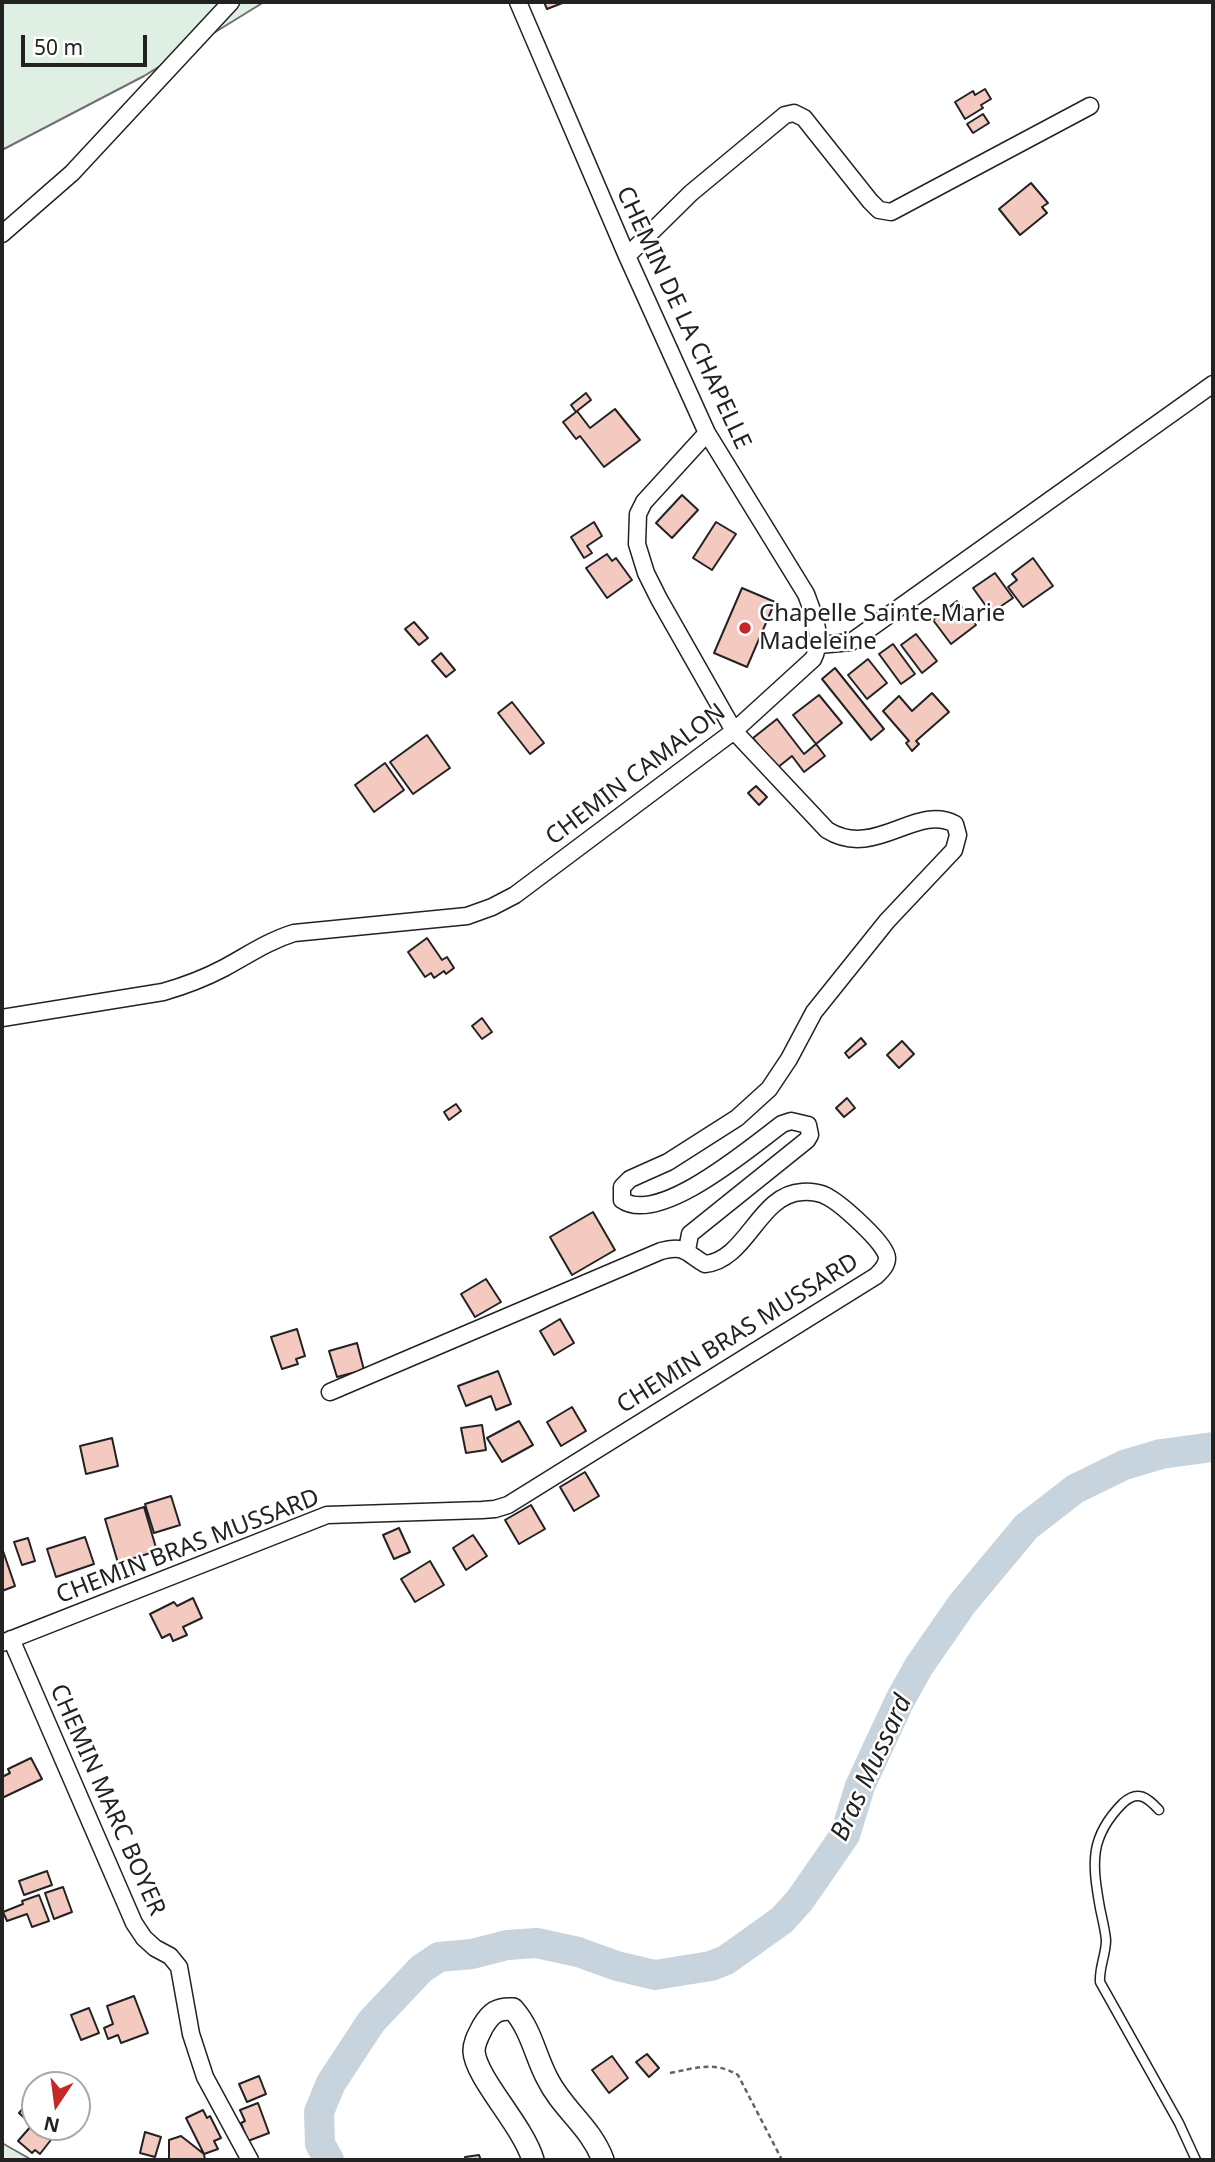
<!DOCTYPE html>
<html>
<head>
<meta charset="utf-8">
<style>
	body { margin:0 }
	#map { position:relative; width:1215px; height:2162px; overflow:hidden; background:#fff; font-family:"Noto Sans",sans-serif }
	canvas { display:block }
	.frame { position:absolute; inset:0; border:4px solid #222; pointer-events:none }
	.north { position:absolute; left:21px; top:2071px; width:70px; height:70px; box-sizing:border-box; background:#fff; border:2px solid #a7a7a7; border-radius:50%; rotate:193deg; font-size:19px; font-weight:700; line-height:28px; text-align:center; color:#222 }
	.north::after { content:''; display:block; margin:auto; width:24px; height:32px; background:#c62828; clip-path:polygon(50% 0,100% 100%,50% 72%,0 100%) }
	.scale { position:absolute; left:21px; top:35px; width:126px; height:32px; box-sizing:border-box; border:4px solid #222; border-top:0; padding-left:9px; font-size:21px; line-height:24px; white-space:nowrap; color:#222; -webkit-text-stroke:5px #fff; paint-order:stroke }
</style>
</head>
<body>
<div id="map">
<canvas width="1215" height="2162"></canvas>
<div class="frame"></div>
<div class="north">N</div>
<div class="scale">50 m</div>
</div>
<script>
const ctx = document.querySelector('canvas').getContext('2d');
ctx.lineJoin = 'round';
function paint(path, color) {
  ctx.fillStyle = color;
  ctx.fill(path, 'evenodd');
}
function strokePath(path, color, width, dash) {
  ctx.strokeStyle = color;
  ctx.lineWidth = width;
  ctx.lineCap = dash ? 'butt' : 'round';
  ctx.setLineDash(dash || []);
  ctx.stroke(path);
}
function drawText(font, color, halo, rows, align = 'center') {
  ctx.font = font + ' "Noto Sans",sans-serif';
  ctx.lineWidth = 5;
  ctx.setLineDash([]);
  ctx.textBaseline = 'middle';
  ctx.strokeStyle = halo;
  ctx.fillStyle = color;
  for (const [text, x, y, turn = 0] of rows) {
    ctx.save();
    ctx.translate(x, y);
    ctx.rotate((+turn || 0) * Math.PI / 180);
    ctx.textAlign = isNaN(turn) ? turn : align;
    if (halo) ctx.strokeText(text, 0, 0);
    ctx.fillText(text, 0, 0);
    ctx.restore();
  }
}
const green = new Path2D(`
	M 2,2 L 264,2 L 144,76 L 2,150 Z
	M 2,2143 L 32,2160 L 2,2160 Z`);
const river = new Path2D(`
	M 329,2160 L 320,2144 L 319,2112 L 331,2083 L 371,2022 L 421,1969 L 439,1957 L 472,1954 L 507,1945 L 537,1943 L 578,1952 L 617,1966 L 655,1975 L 711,1966 L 726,1960 L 782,1920 L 800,1900 L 845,1835 L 860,1786 L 900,1700 L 919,1666 L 962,1604 L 1026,1527 L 1075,1489 L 1124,1465 L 1161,1454 L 1213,1447`);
const building = new Path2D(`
	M 544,2 L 565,2 L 547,9 Z
	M 985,89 L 991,99 L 981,105 L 983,108 L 965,119 L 955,102 L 973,91 L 975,95 Z
	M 983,114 L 989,123 L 973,133 L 967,124 Z
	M 1031,183 L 1048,203 L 1042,207 L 1047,213 L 1020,235 L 999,209 Z
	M 586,393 L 591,400 L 577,411 L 590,428 L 615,409 L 640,440 L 604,467 L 580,436 L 576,439 L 563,422 L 576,412 L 571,405 Z
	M 682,495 L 698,510 L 672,538 L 656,523 Z
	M 594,522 L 602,536 L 587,546 L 592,553 L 584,558 L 571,537 Z
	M 716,522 L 736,534 L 712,570 L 693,558 Z
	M 607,554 L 612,561 L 616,558 L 632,580 L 607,598 L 586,568 Z
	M 1033,558 L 1053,586 L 1023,607 L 1008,587 L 1017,580 L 1012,574 Z
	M 995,573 L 1013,598 L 991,613 L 973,588 Z
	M 742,588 L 775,602 L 747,667 L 714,653 Z
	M 957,601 L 976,625 L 951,644 L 933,620 Z
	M 414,622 L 428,638 L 419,645 L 405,629 Z
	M 916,634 L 937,661 L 922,673 L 901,645 Z
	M 893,644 L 915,674 L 901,684 L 879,654 Z
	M 441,653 L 455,670 L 446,677 L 432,661 Z
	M 868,659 L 887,683 L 867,699 L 848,675 Z
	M 835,668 L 884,729 L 871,740 L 822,679 Z
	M 932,693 L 949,712 L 916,741 L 919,744 L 912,751 L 906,743 L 909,741 L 883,711 L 899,696 L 912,711 Z
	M 819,695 L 842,723 L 816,744 L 793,715 Z
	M 512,702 L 544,743 L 530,754 L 498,713 Z
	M 777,719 L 804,754 L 816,744 L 825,756 L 804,772 L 792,756 L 777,768 L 753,738 Z
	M 427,735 L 450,768 L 413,794 L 390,762 Z
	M 385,763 L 404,790 L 374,812 L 355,785 Z
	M 756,786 L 767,797 L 759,805 L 748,793 Z
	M 427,938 L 442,960 L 447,957 L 454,968 L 446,974 L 444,971 L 434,978 L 431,973 L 425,977 L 408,952 Z
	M 482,1018 L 492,1032 L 482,1039 L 472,1026 Z
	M 861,1038 L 866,1044 L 849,1058 L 845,1053 Z
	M 902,1041 L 914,1054 L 899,1068 L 887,1055 Z
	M 847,1098 L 855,1108 L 844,1117 L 836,1108 Z
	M 456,1104 L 461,1111 L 449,1120 L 444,1112 Z
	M 593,1212 L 615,1250 L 572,1275 L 550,1237 Z
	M 486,1279 L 501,1302 L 475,1317 L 461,1294 Z
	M 560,1319 L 574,1343 L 554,1355 L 540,1331 Z
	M 297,1329 L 305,1356 L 296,1359 L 298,1364 L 282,1369 L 271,1337 Z
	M 357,1343 L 364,1370 L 337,1377 L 329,1351 Z
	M 498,1371 L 511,1404 L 496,1410 L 491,1396 L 466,1406 L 458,1386 Z
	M 572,1407 L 586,1431 L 561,1446 L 547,1422 Z
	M 519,1421 L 533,1445 L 502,1462 L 487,1438 Z
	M 482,1425 L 486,1450 L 466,1453 L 461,1428 Z
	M 112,1438 L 118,1466 L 86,1474 L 80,1446 Z
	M 585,1472 L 599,1496 L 574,1511 L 560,1487 Z
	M 171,1496 L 180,1525 L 154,1533 L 145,1504 Z
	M 531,1505 L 545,1529 L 519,1544 L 505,1520 Z
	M 144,1507 L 157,1551 L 118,1563 L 105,1519 Z
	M 399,1528 L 410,1552 L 394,1559 L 383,1535 Z
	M 473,1535 L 487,1556 L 466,1570 L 453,1548 Z
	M 85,1537 L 94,1564 L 56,1577 L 47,1549 Z
	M 28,1538 L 35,1561 L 22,1565 L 14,1542 Z
	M 2,1548 L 15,1586 L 2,1591 Z
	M 430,1561 L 444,1585 L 415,1602 L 401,1579 Z
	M 193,1598 L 202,1618 L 183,1627 L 187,1635 L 173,1641 L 170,1634 L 162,1638 L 150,1614 L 174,1602 L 177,1606 Z
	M 31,1758 L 42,1779 L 2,1798 L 2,1777 L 10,1773 L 8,1769 Z
	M 47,1871 L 52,1885 L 24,1895 L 19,1881 Z
	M 63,1887 L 72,1912 L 54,1919 L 45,1893 Z
	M 39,1895 L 49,1921 L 32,1927 L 27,1914 L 7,1921 L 3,1912 L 23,1904 L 22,1901 Z
	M 134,1996 L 148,2033 L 121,2043 L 118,2035 L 108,2039 L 104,2028 L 113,2024 L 107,2006 Z
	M 89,2008 L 99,2033 L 81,2040 L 71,2015 Z
	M 647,2054 L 659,2068 L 649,2077 L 636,2062 Z
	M 612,2056 L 628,2078 L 609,2093 L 592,2070 Z
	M 259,2076 L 266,2094 L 247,2102 L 239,2084 Z
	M 258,2103 L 269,2133 L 248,2141 L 241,2123 L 245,2121 L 240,2110 Z
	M 27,2104 L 35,2110 L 35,2127 L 52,2127 L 57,2132 L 40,2154 L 35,2150 L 32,2153 L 18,2141 L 32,2125 L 19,2113 Z
	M 203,2110 L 207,2118 L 210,2116 L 221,2138 L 214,2141 L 218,2149 L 204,2154 L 186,2118 Z
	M 145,2132 L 161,2137 L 155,2157 L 140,2153 Z
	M 181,2136 L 204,2154 L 205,2160 L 169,2160 L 169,2140 Z
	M 479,2155 L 481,2160 L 466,2160 L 465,2157 Z`);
const path = new Path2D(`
	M 670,2073 C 695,2068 715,2061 738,2075 L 782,2160`);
const lane = new Path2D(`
	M 1159,1810 C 1148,1798 1138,1789 1123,1803 C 1089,1837 1092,1863 1100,1908 C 1102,1918 1105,1929 1106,1940 C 1106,1955 1099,1967 1100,1982 L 1179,2123 L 1196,2160`);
const street = new Path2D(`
	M 2,234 L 72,173 L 231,2
	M 627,256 L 691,193 L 785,115 L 794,113 L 804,118 L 870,201 L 879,210 L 891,212 L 1090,106
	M 819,645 L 851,642 L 1213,384
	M 2,1018 L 163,992 C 184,986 205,978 224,968 C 248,955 268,941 294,933 L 467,916 L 492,907 L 515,895 L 734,731 L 813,659 C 824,638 814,615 806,594 L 707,433 L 627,256 L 518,2
	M 687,1250 L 690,1234 L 807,1140 L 810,1135 L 808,1125 L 791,1121 L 782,1124 C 751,1147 659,1226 622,1200 L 622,1187 L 630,1179 L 668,1162 L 737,1118 L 769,1089 L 789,1059 L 814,1012 L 887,921 L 954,850 L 958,835 L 955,824 C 916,803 875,860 827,830 L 734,731 L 659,599 L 646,573 L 637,544 L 638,514 L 644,502 L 707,433
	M 11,1639 L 134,1923 L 144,1938 L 155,1948 L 170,1956 L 179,1967 L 191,2034 L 205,2077 L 250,2160
	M 2,1643 L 327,1515 L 482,1510 L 495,1509 L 508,1505 L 876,1276 C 881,1271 887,1266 887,1258 C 888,1245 841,1204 828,1197 C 822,1193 810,1191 802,1192 C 759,1194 747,1260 705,1264 C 687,1254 685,1244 661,1251 L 330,1392`);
const secondary = new Path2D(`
	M 533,2160 C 524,2127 475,2077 474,2051 C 474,2042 479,2034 483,2026 C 491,2013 497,2008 513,2009 C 531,2029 535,2055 547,2078 C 562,2109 591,2127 603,2160`);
const markers = [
	[745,628,7,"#c62828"]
];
const streetNames = [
	["CHEMIN DE LA CHAPELLE",683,318,65],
	["CHEMIN CAMALON",636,775,-37],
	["CHEMIN BRAS MUSSARD",738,1334,-32],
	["CHEMIN BRAS MUSSARD",188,1547,-21],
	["CHEMIN MARC BOYER",107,1800,66]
];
const poiNames = [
	["Chapelle Sainte-Marie",759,614],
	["Madeleine",759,642]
];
const waterNames = [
	["Bras Mussard",872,1768,-65]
];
paint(green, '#e0efe3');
strokePath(green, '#6f6f6f', 2);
strokePath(river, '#c7d3dd', 30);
paint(building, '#f3c9c0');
strokePath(building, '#222', 2);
strokePath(lane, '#222', 11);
strokePath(street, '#222', 19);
strokePath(secondary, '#222', 24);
strokePath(path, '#646464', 2.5, [5, 3.5]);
strokePath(lane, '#fff', 8);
strokePath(street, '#fff', 16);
strokePath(secondary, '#fff', 21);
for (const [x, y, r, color] of markers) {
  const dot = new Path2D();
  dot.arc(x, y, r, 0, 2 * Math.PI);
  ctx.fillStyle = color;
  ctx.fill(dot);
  strokePath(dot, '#fff', 2.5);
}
drawText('24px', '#222', '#fff', streetNames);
drawText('24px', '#222', '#fff', poiNames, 'left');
drawText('italic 26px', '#222', '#fff', waterNames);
</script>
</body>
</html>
